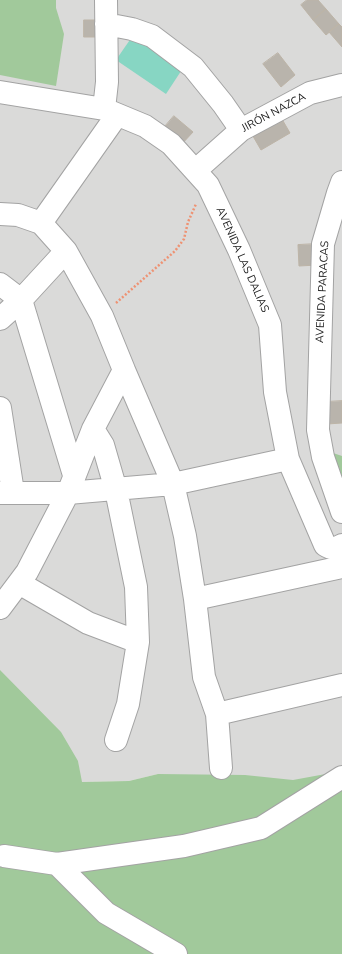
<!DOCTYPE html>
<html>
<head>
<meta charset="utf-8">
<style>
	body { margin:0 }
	canvas { display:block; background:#edebe3 }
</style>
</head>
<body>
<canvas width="342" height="954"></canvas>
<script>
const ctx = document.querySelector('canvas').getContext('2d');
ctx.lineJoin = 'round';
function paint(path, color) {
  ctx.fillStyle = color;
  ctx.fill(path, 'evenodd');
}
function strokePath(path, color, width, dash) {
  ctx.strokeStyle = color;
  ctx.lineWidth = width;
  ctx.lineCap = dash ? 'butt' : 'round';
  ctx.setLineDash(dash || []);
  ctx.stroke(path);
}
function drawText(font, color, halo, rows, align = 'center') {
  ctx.font = font + ' "Nunito Sans",sans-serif';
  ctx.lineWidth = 4;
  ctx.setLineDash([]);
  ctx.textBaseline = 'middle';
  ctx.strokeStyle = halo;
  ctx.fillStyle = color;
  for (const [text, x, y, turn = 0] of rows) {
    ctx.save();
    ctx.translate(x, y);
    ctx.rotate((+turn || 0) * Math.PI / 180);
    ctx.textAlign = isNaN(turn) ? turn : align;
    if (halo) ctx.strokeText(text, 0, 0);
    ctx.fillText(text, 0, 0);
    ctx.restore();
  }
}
const residential = new Path2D(`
	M 0,0 L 342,0 L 342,854 L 158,774 L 129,781 L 81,782 L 78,761 L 0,706 Z`);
const forest = new Path2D(`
	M 0,0 L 56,0 L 56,8 L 64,34 L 56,86 L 0,75 Z
	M 321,449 L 342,456 L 342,512 Z
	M 0,670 L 61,732 L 78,761 L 82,782 L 129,781 L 158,774 L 245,775 L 293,780 L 342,771 L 342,954 L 0,954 Z`);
const pitch = new Path2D(`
	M 136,31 L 185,65 L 166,94 L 116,60 Z`);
const building = new Path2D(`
	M 307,0 L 318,0 L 326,9 L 313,20 L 301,5 Z
	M 326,9 L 339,24 L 326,35 L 313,20 Z
	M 84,20 L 102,20 L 103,37 L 84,37 Z
	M 339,24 L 342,27 L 342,47 L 329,32 Z
	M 278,53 L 295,75 L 281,87 L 263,64 Z
	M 279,114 L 290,133 L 261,150 L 250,131 Z
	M 174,116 L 193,132 L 180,146 L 162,130 Z
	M 316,244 L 317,265 L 299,266 L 298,245 Z
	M 342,401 L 342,423 L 327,424 L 326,402 Z`);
const path = new Path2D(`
	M 116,303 L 175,251 L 184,239 L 188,222 L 196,204`);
const minor = new Path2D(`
	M 106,24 L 132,29 L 152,36 L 193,67 L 223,104 L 241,130
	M 0,92 L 104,109 L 145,126 L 171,144 L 208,185 L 239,250 L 270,325 L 275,392 L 288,459 L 325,545 C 331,549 336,549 342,545
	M 104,109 L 107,82 L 106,0
	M 196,170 L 241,130 L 310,93 L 342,85
	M 342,182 L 338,193 L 323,244 L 318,430 L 323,457 L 342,512
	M 0,214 L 18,215 L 41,223 L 66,251 L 102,316 L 124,370 L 93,429 L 68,493 L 27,572 L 0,608
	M 41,223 L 117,115
	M 0,284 L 21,300 L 74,475
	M 0,319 L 21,300 L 66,251
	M 124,370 L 173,484 L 185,536 L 195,599 L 204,677 L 217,714 L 221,768
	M 0,408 L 13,492
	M 93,429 L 103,445 L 116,490 L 136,587 L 138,642 L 128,704 L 116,740
	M 0,493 L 68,493 L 173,484 L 288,459
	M 19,583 L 88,623 L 138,642
	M 195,599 L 342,567
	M 217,714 L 342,685
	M 4,856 L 57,864 L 184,846 L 261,828 L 342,777
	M 57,864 L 106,913 L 176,954`);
const streetNames = [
	["JIRÓN NAZCA",274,113,-28],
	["AVENIDA LAS DALIAS",242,260,66],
	["AVENIDA PARACAS",323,292,-87]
];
paint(residential, '#dadad9');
paint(forest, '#a1c99b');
paint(pitch, '#87d6c3');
paint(building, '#b9b4ac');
strokePath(building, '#bdb4a7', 1);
strokePath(minor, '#a3a3a3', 24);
strokePath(path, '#ee9273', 2.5, [2, 2]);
strokePath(minor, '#fff', 22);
drawText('11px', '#1c1c1c', '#fff', streetNames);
</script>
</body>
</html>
